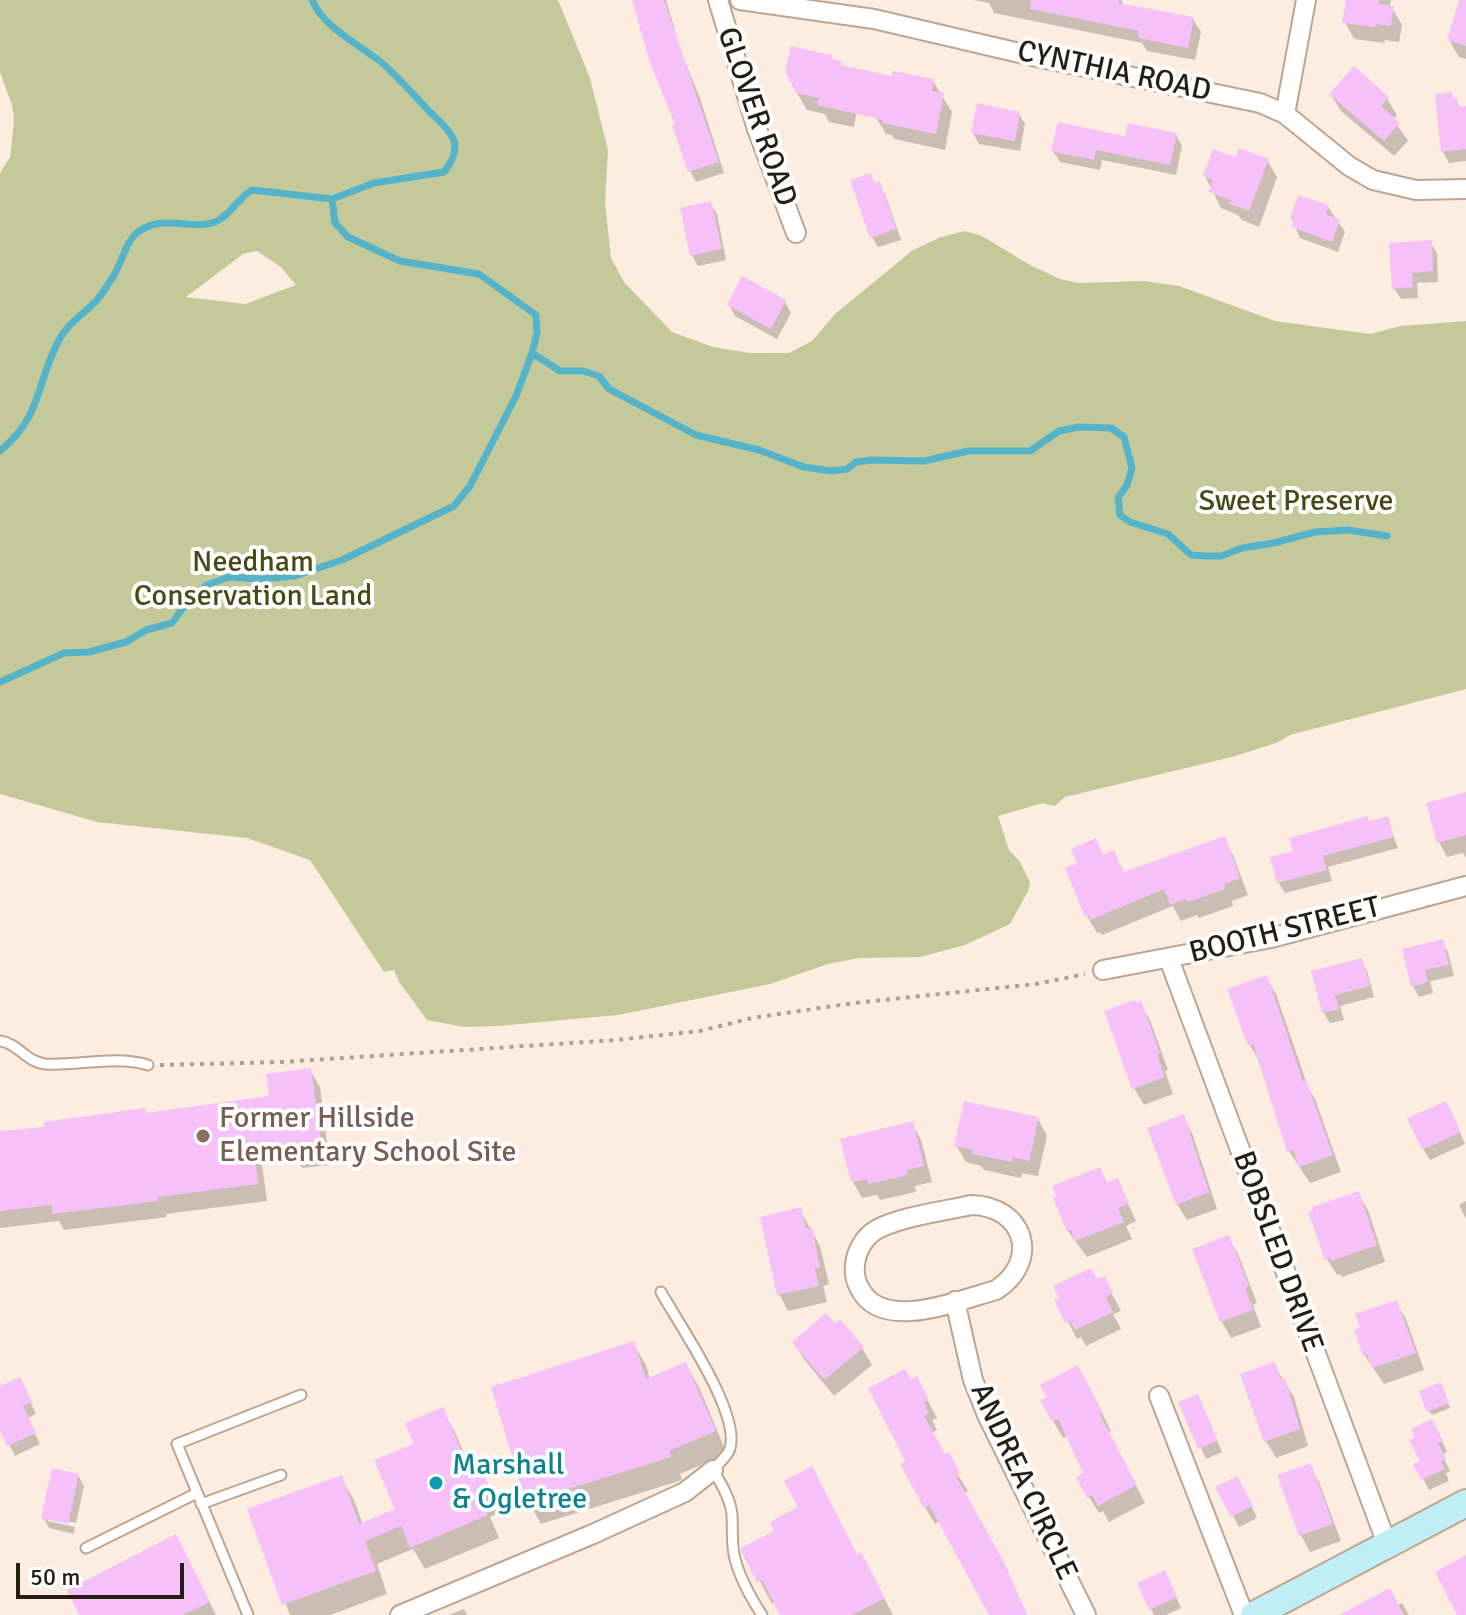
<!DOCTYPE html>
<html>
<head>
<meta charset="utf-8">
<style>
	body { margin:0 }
	#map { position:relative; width:1466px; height:1615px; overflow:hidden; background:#fdede0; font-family:Signika,sans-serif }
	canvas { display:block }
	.scale { position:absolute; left:16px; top:1563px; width:168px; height:36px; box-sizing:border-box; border:4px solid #261d15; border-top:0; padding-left:10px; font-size:24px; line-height:28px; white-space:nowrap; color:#261d15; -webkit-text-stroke:6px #fefefe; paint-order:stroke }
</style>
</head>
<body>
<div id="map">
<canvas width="1466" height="1615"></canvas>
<div class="scale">50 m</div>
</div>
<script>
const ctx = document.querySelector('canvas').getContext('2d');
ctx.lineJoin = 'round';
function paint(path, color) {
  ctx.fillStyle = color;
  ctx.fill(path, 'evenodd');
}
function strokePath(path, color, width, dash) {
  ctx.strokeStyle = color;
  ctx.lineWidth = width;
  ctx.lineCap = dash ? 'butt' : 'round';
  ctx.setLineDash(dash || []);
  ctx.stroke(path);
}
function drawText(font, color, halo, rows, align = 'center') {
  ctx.font = font + ' Signika,sans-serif';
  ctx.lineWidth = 8;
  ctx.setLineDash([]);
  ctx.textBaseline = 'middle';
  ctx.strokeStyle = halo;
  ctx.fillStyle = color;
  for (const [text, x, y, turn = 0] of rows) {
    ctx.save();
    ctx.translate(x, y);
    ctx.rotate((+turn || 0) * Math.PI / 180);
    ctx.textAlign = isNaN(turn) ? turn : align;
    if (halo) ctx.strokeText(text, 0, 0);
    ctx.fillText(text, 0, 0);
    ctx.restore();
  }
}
const green = new Path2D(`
	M 0,0 L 558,0 L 590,78 L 608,150 L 605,202 L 611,258 L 624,282 L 672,332 L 713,347 L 750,353 L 789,353 L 812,341 L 835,314 L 913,250 L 941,237 L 965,231 L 982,236 L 1030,265 L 1060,279 L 1079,283 L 1144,281 L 1179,286 L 1275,321 L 1370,334 L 1401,326 L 1466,321 L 1466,689 L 1290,735 L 1276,743 L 1232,757 L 1065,797 L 1055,806 L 1043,803 L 998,816 L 1009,850 L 1020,862 L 1030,882 L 1028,891 L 1010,924 L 965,945 L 920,957 L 859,958 L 828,964 L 770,984 L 618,1015 L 498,1026 L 464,1027 L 427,1020 L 399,982 L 394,970 L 384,972 L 310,860 L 247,838 L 97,822 L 0,794 L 0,173 L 10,157 L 14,120 L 12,105 L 0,72 ZM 257,251 L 281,267 L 296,285 L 245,304 L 186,297 L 243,254 Z`);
const shadow = new Path2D(`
	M 634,0 L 666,0 L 681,52 L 700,98 L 724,173 L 696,182 L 690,171 L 678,125 Z
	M 973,0 L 1121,0 L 1124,6 L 1193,19 L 1201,32 L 1195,60 L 1147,51 L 1142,43 L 994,13 L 989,3 Z
	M 1348,0 L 1391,0 L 1390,8 L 1392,8 L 1402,25 L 1399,42 L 1385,40 L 1384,43 L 1354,39 L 1345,22 Z
	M 1466,21 L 1466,59 L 1459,57 L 1449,40 Z
	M 831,56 L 834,61 L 840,63 L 861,86 L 854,127 L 829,122 L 825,114 L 807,110 L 797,93 Z
	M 933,81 L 952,112 L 945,150 L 894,139 L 892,135 L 886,134 L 876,117 Z
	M 1451,94 L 1461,109 L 1466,108 L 1466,161 L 1449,163 L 1443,152 Z
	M 1331,95 L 1387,99 L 1397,115 L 1393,119 L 1408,141 L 1394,156 L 1341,111 Z
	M 1019,114 L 1025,124 L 1020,151 L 979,144 L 973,133 Z
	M 1176,135 L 1182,146 L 1176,175 L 1102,160 L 1100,170 L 1060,162 L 1053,151 L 1126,138 Z
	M 1236,159 L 1267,160 L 1277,177 L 1259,227 L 1242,220 L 1238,215 L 1221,208 L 1205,176 Z
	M 870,175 L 875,185 L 879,184 L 885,194 L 901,240 L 878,247 L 872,237 Z
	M 710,203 L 717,214 L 726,260 L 698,266 L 692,255 Z
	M 1328,207 L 1345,232 L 1338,252 L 1300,238 L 1292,219 Z
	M 1430,242 L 1437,253 L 1438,282 L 1417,283 L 1418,298 L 1401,299 L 1394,288 Z
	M 743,279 L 785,302 L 791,313 L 777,339 L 735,316 L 729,305 Z
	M 1466,794 L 1466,858 L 1463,853 L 1447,857 L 1439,842 Z
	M 1387,819 L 1398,848 L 1328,867 L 1332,881 L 1285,893 L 1278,882 L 1295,852 Z
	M 1224,839 L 1233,855 L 1248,895 L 1232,901 L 1233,906 L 1199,918 L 1197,915 L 1181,921 L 1173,906 L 1102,935 L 1100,932 L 1097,933 L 1087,916 L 1079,864 L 1095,841 L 1104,856 L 1113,853 L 1125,874 Z
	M 1442,942 L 1448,952 L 1454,976 L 1430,981 L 1433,993 L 1419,997 L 1413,986 Z
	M 1361,960 L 1367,971 L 1374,997 L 1340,1006 L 1344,1020 L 1330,1023 L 1324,1013 L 1313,973 Z
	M 1266,978 L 1276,994 L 1308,1087 L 1315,1099 L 1341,1172 L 1310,1183 L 1289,1151 L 1259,1061 L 1250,1045 Z
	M 1140,1004 L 1150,1020 L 1168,1070 L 1165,1071 L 1173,1094 L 1144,1105 L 1134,1088 Z
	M 310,1070 L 320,1087 L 330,1165 L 302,1168 L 298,1161 L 262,1165 L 267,1201 L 166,1214 L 167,1217 L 64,1230 L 59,1221 L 0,1228 L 0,1133 L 271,1098 Z
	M 1452,1114 L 1465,1144 L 1430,1160 L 1423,1149 Z
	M 1183,1117 L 1192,1133 L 1217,1209 L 1187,1220 L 1177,1204 Z
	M 1038,1119 L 1047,1136 L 1038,1176 L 1022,1173 L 1021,1178 L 984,1170 L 981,1166 L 966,1162 L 956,1145 Z
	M 912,1123 L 921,1140 L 932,1182 L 915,1186 L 916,1192 L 880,1200 L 877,1195 L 862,1198 L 853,1182 Z
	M 1100,1169 L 1108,1184 L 1117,1181 L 1136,1221 L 1126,1226 L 1132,1239 L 1087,1257 L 1068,1231 L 1055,1199 Z
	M 1358,1194 L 1368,1210 L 1385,1262 L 1342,1277 L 1340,1274 L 1337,1275 L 1327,1259 Z
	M 1466,1201 L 1466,1219 L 1459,1205 Z
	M 800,1210 L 820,1246 L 829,1284 L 823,1286 L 827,1302 L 788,1311 L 779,1294 Z
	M 1228,1237 L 1238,1254 L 1257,1303 L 1253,1305 L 1261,1327 L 1231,1338 L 1222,1322 L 1194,1250 Z
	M 1104,1279 L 1121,1311 L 1113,1314 L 1121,1329 L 1086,1346 L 1081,1337 L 1077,1339 L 1057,1301 Z
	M 1396,1302 L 1406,1319 L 1424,1370 L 1384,1384 L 1365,1356 L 1357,1331 Z
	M 633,1343 L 646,1365 L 650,1379 L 686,1364 L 699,1387 L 727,1454 L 680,1474 L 682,1480 L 541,1524 L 528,1501 Z
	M 794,1343 L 862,1348 L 872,1365 L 834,1396 L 804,1359 Z
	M 1274,1365 L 1294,1397 L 1308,1446 L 1276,1458 L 1266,1441 Z
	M 910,1382 L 925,1395 L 937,1418 L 932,1420 L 937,1430 L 931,1433 L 968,1491 L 964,1493 L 1012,1581 L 1027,1615 L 991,1615 L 940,1521 L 935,1524 L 925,1507 L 908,1462 Z
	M 1087,1384 L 1111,1431 L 1108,1432 L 1145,1503 L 1109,1522 L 1103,1511 L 1099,1513 L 1089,1497 L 1086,1474 L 1069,1435 L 1063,1438 L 1053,1421 Z
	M 0,1389 L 25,1390 L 36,1414 L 28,1418 L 40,1444 L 15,1456 L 0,1427 Z
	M 1442,1389 L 1450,1408 L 1432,1415 L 1429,1411 Z
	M 1181,1403 L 1203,1407 L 1222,1452 L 1206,1459 Z
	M 442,1409 L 455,1432 L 474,1477 L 482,1474 L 495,1496 L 501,1512 L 490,1517 L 499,1538 L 425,1569 L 413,1549 L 377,1564 L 387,1594 L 330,1615 L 290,1615 L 250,1510 L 341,1478 L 354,1500 L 363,1525 L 398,1510 L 417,1445 Z
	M 1438,1432 L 1447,1452 L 1442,1455 L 1450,1471 L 1446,1473 L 1449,1481 L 1429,1490 L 1416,1465 L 1422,1462 Z
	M 1310,1466 L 1319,1482 L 1341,1541 L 1310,1552 L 1301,1535 Z
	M 78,1475 L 84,1486 L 76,1523 L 48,1517 L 48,1521 L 75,1527 L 74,1534 L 49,1528 L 43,1517 Z
	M 1218,1488 L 1243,1489 L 1257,1518 L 1239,1527 Z
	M 743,1549 L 857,1556 L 873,1577 L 893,1615 L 782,1615 L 775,1602 L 772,1604 Z
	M 187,1557 L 216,1615 L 81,1615 Z
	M 1170,1583 L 1181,1608 L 1166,1615 L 1154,1615 L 1151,1609 Z
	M 1402,1603 L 1409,1615 L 1351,1615 L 1398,1605 Z
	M 464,1609 L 467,1615 L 449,1615 Z`);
const stream = new Path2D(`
	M 532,353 L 560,371 L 583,371 L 599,376 L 609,389 L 696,435 L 759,450 L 804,467 L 832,471 L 847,469 L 856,462 L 872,460 L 924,461 L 968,451 L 1030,451 L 1059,431 L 1079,427 L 1111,428 L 1124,437 L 1132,468 L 1127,485 L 1118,498 L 1120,515 L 1130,522 L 1168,534 L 1191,555 L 1207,556 L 1221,556 L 1242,548 L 1274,543 L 1315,532 L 1348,530 L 1387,536
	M 0,451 C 43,416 36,382 59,340 C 68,323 84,314 97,300 C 103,293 109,283 114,275 C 122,262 126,241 138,232 C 163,213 191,231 215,222 C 230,216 238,198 252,190 L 332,199 L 374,183 L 444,172 C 467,143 450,132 429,111 C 413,94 398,77 381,62 C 358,44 323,27 312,0
	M 0,682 L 64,653 L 89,652 L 126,642 L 146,630 L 172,623 L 187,602 L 207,585 L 229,577 L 262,579 L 295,576 L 342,560 L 454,506 L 470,486 L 516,396 L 532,353 L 537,333 L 536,315 L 479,274 L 400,261 L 348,237 L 335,223 L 332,199`);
const building = new Path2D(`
	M 632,0 L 664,0 L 719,162 L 688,172 L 672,125 L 675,124 L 650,63 Z
	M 1031,0 L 1119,0 L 1118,3 L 1194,17 L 1188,48 L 1138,38 L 1139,31 L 1030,9 Z
	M 1346,0 L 1379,0 L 1379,4 L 1394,6 L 1391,26 L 1376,24 L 1375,27 L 1342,23 Z
	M 1459,0 L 1466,0 L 1466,46 L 1447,40 Z
	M 791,46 L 832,55 L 831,59 L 842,61 L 841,65 L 892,76 L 893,71 L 934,79 L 932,91 L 944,93 L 936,134 L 882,123 L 883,120 L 817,105 L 819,98 L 796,93 L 785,71 Z
	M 1354,66 L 1389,97 L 1381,106 L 1400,123 L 1384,141 L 1329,94 Z
	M 1452,92 L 1453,98 L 1457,98 L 1458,107 L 1466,106 L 1466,149 L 1441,152 L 1435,94 Z
	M 977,103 L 1020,112 L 1015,141 L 971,133 Z
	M 1058,122 L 1125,136 L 1128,123 L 1177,133 L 1170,165 L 1096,150 L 1094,160 L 1051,151 Z
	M 1239,148 L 1269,159 L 1249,211 L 1230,204 L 1231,200 L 1209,192 L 1213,180 L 1203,176 L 1213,149 L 1235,157 Z
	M 871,173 L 874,183 L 880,181 L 896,229 L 870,238 L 850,180 Z
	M 1298,195 L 1329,205 L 1326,215 L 1340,219 L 1332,242 L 1292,227 L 1294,220 L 1290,219 Z
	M 711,201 L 722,249 L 690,256 L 680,208 Z
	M 1432,240 L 1433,271 L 1412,273 L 1413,287 L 1392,289 L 1389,243 Z
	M 742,276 L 786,300 L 771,329 L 727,305 Z
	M 1466,792 L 1466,835 L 1437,843 L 1426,803 Z
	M 1368,816 L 1369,821 L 1388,816 L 1394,837 L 1323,856 L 1327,870 L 1277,883 L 1270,857 L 1293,851 L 1289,838 Z
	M 1225,836 L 1240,878 L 1224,884 L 1225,889 L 1188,902 L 1186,899 L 1170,905 L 1164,889 L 1090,920 L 1089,916 L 1085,917 L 1065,868 L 1077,863 L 1071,849 L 1096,838 L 1103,855 L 1114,850 L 1123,872 Z
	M 1443,939 L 1449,965 L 1425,970 L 1428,982 L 1411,987 L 1402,949 Z
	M 1362,958 L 1370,986 L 1335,995 L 1339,1009 L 1322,1013 L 1311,971 Z
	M 1267,975 L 1303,1081 L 1306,1080 L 1333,1155 L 1299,1167 L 1293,1150 L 1287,1152 L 1253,1044 L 1248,1046 L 1227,989 Z
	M 1134,1000 L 1136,1003 L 1141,1001 L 1160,1053 L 1157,1054 L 1165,1077 L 1132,1089 L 1104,1011 Z
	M 311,1068 L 322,1148 L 291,1152 L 290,1144 L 254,1149 L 258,1184 L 158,1197 L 158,1201 L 52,1214 L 52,1205 L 0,1211 L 0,1131 L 45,1127 L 44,1122 L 145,1108 L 146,1113 L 269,1096 L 266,1074 Z
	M 964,1101 L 1039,1117 L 1029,1161 L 1013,1157 L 1012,1162 L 972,1154 L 973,1150 L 954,1146 Z
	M 1446,1101 L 1461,1132 L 1422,1150 L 1407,1118 Z
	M 1184,1114 L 1209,1192 L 1176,1205 L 1147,1128 Z
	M 913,1121 L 924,1166 L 907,1170 L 908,1175 L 868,1184 L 867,1179 L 851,1182 L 840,1139 Z
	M 1100,1167 L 1107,1183 L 1118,1178 L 1129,1204 L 1118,1208 L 1124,1222 L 1075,1241 L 1071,1230 L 1067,1232 L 1053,1198 L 1056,1196 L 1052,1186 Z
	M 1359,1191 L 1377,1245 L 1331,1261 L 1330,1258 L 1325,1260 L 1308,1212 L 1313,1211 L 1312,1207 Z
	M 801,1207 L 806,1228 L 812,1227 L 820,1267 L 815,1269 L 819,1286 L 777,1295 L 760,1217 Z
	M 1229,1235 L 1249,1286 L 1245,1288 L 1253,1310 L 1220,1322 L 1192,1249 Z
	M 1091,1268 L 1097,1279 L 1105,1276 L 1113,1293 L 1106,1297 L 1113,1312 L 1075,1330 L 1070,1321 L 1065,1323 L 1054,1300 L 1059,1298 L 1053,1286 Z
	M 1397,1300 L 1416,1353 L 1372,1368 L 1367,1355 L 1363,1356 L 1354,1330 L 1360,1328 L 1355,1314 Z
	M 826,1313 L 835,1323 L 840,1319 L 864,1347 L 824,1380 L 792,1342 Z
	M 634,1341 L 646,1379 L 686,1362 L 716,1431 L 669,1451 L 671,1457 L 526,1502 L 491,1387 Z
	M 1275,1362 L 1281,1379 L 1285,1378 L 1300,1429 L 1264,1442 L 1240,1374 Z
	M 1078,1365 L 1103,1413 L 1100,1415 L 1137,1485 L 1098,1506 L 1092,1495 L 1087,1498 L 1076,1477 L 1083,1473 L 1058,1419 L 1052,1422 L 1040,1400 L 1047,1397 L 1040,1385 Z
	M 905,1369 L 911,1379 L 917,1376 L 929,1400 L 924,1403 L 929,1413 L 924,1416 L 945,1454 L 949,1452 L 960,1473 L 956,1476 L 1004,1562 L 1027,1615 L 989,1615 L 929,1505 L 924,1508 L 900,1464 L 905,1461 L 868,1388 Z
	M 20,1377 L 32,1402 L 23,1406 L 36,1433 L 7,1446 L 0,1431 L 0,1386 Z
	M 1441,1382 L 1449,1403 L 1427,1412 L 1419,1391 Z
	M 1198,1394 L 1218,1441 L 1198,1449 L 1178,1402 Z
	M 443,1407 L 472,1476 L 483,1471 L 490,1490 L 479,1494 L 488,1515 L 410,1548 L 401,1526 L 365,1541 L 376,1571 L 282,1605 L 247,1509 L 342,1475 L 359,1524 L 395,1509 L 374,1460 L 414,1444 L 405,1423 Z
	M 1432,1419 L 1443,1441 L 1438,1443 L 1446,1459 L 1441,1461 L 1445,1469 L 1421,1480 L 1413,1464 L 1420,1461 L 1409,1440 L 1415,1437 L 1411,1429 Z
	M 1311,1463 L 1333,1524 L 1299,1536 L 1277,1475 Z
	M 812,1466 L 857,1554 L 861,1552 L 885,1598 L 852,1615 L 780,1615 L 762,1580 L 757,1582 L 741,1551 L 741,1548 L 774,1531 L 770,1522 L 798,1507 L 784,1481 Z
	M 52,1468 L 79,1474 L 68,1524 L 41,1518 Z
	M 1237,1476 L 1253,1506 L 1231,1517 L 1215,1487 Z
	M 176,1534 L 210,1602 L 183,1615 L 79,1615 L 67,1590 Z
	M 1466,1555 L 1466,1615 L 1457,1615 L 1435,1572 Z
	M 1165,1570 L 1177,1597 L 1149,1610 L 1137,1583 Z
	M 1390,1588 L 1404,1615 L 1339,1615 Z`);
const path = new Path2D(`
	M 160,1065 L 282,1062 L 616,1040 L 700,1031 L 752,1018 L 854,1003 L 1036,984 L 1085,974`);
const service = new Path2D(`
	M 0,1041 C 18,1043 26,1062 45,1064 C 79,1066 114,1055 148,1065
	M 661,1292 C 678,1323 744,1417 729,1451 C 726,1457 718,1464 713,1470 C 721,1483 731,1500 732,1515 C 733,1530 731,1544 735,1559 C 740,1578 751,1598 762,1615
	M 201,1504 L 281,1475
	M 86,1548 L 197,1493
	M 248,1615 L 177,1444 L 301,1395`);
const minor = new Path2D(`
	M 718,0 L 757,129 L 796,233
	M 740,0 L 874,19 L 1041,58 L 1260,103 L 1285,114 L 1349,166 L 1373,180 L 1416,190 L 1466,189
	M 1285,114 L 1306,0
	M 1169,959 L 1387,1544
	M 1103,970 L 1271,938 L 1466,886
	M 971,1205 C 1025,1206 1041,1261 996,1290 C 959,1300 883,1333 860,1289 C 856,1282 854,1273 855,1265 C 856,1252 864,1237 876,1230 C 898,1217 945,1211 971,1205 Z
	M 955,1301 L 973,1380 L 987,1415 L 1086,1615
	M 1159,1396 L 1244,1615
	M 400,1615 L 593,1534 L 685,1492 L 713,1470`);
const secondary = new Path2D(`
	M 1254,1615 L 1466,1503`);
const markers = [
	[203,1136,8,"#8d6e63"],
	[436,1483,8,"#0f9aa8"]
];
const streetNames = [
	["CYNTHIA ROAD",1114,72,12],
	["GLOVER ROAD",756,117,71],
	["BOOTH STREET",1285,931,-14],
	["BOBSLED DRIVE",1277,1252,70],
	["ANDREA CIRCLE",1023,1482,65]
];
const parkNames = [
	["Sweet Preserve",1296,502],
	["Needham",253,563],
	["Conservation Land",253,597]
];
const educationNames = [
	["Former Hillside",219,1119],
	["Elementary School Site",219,1153]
];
const cultureNames = [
	["Marshall",452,1466],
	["& Ogletree",452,1500]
];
paint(green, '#c4c99a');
paint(shadow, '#0003');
strokePath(stream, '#55b3c9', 7);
paint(building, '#f6c1f8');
strokePath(service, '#bea590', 13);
strokePath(minor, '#bea590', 22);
strokePath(secondary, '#bea590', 30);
strokePath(path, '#ada095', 4, [4, 6]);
strokePath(service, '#fff', 9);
strokePath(minor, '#fff', 18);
strokePath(secondary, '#bfeff4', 26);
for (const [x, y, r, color] of markers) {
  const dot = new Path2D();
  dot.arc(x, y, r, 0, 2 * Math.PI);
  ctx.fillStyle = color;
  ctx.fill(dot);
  strokePath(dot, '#fefefe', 3);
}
drawText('30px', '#261d15', '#fefefe', streetNames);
drawText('30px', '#474a15', '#fefefe', parkNames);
drawText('30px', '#785e54', '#fefefe', educationNames, 'left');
drawText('30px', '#0d838f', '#fefefe', cultureNames, 'left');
</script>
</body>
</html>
